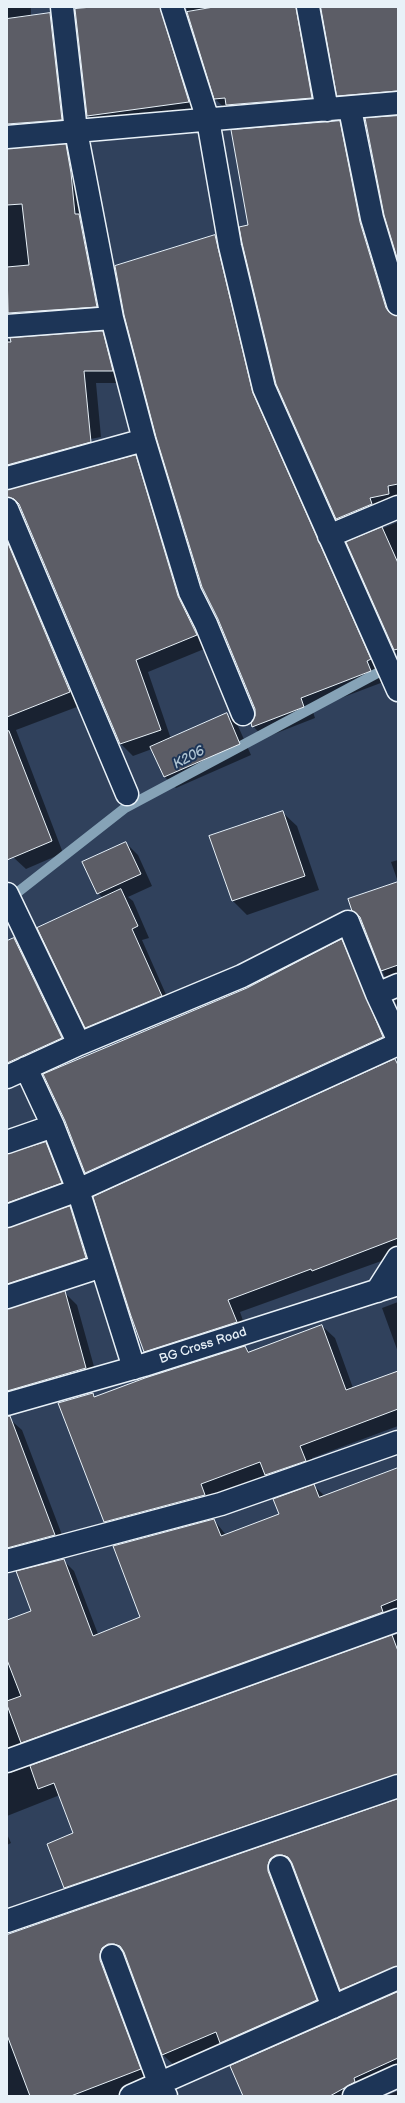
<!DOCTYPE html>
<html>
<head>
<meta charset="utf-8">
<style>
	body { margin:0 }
	#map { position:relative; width:405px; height:2103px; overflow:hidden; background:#30415c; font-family:"Balsamiq Sans",sans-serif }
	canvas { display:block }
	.frame { position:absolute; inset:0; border:8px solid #e8f1f8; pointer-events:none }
</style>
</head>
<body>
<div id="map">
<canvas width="405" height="2103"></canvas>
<div class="frame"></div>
</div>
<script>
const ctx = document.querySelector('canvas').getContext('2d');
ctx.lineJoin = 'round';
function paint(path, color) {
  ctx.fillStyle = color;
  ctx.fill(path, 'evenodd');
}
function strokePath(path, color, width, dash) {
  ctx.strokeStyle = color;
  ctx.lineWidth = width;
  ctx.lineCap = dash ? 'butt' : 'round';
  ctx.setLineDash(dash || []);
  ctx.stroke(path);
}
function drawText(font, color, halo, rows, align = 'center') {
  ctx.font = font + ' "Balsamiq Sans",sans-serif';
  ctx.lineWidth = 4;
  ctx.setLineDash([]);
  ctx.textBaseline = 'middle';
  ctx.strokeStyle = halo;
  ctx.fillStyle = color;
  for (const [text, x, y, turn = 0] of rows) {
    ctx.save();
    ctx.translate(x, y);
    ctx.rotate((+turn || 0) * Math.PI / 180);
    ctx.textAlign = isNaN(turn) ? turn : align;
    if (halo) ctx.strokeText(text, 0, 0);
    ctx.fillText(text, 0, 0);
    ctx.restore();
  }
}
const shadow = new Path2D(`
	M 7,7 L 31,7 L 31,16 L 50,14 L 62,26 L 74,132 L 8,144 L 7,150 Z
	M 76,7 L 185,7 L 181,7 L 201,115 L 100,128 L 88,115 Z
	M 186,7 L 318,7 L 324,110 L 228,111 L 215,99 Z
	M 322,7 L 398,7 L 398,104 L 351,108 L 338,95 Z
	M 339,122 L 352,134 L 372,234 L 398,317 L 398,511 L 349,531 L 337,519 L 277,384 L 250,225 Z
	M 65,145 L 78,158 L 109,319 L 8,333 L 7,339 L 7,151 Z
	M 215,236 L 227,247 L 264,405 L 386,681 L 312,709 L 315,718 L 264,738 L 253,726 L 256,716 L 256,709 L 218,619 Z
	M 102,332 L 115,345 L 125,383 L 96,383 L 101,437 L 7,455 L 7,340 Z
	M 135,456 L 148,469 L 209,647 L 148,672 L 171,739 L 227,714 L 238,726 L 251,755 L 176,788 L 164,776 L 152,749 L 133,756 L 120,743 L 22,509 L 14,510 L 7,519 L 7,491 Z
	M 7,522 L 82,705 L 16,730 L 63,853 L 26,869 L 13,857 L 7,843 Z
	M 398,522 L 398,657 L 347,543 Z
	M 282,812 L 297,826 L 319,890 L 247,915 L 233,901 Z
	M 126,843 L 138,855 L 152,886 L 128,897 L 133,901 L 149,938 L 142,940 L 172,1008 L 97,1039 L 86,1027 L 103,898 L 98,893 Z
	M 398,860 L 398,882 L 391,862 Z
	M 398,883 L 398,989 L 397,989 L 385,977 L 361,918 L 353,910 Z
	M 14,938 L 26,951 L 74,1051 L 7,1082 L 7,941 Z
	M 341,941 L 354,953 L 395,1050 L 99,1185 L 86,1173 L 247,988 Z
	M 398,999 L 398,1007 L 395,1001 Z
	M 398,1059 L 398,1255 L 240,1312 L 248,1335 L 157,1364 L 145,1351 L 94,1197 Z
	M 45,1143 L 58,1156 L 74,1195 L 7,1226 L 7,1229 L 70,1207 L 82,1220 L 98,1271 L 10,1302 L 7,1308 L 7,1155 Z
	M 64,1292 L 77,1305 L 98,1381 L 7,1414 L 7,1417 L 22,1430 L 67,1548 L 7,1565 L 7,1308 Z
	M 398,1302 L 398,1352 L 382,1308 Z
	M 322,1326 L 335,1338 L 353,1388 L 398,1372 L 398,1426 L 312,1458 L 318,1473 L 117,1534 L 104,1522 L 93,1394 L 96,1397 L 245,1347 L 251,1352 Z
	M 398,1468 L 398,1621 L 7,1766 L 7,1621 L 32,1611 L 63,1560 L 74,1571 L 98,1634 L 141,1618 L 214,1520 L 226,1535 L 280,1514 L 314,1486 L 325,1496 Z
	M 398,1634 L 398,1787 L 75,1899 L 65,1888 L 75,1834 L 60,1795 L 7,1816 L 7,1774 Z
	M 398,1800 L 398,1980 L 352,2000 L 341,1989 L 294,1865 L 287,1866 L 327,2011 L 174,2065 L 163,2055 L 126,1954 L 118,1955 L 151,2080 L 138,2096 L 7,2096 L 7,1936 Z
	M 7,1834 L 11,1843 L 7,1845 Z
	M 398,1993 L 398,2078 L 359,2096 L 244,2096 Z
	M 398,2091 L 398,2096 L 386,2096 Z`);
const stream = new Path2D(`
	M 9,899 L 125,808 L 398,662`);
const building = new Path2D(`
	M 92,7 L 160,7 L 189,102 L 87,116 L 75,9 Z
	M 214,7 L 296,7 L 312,98 L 226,105 L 225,98 L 214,99 L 187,12 Z
	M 321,7 L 398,7 L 398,91 L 337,96 Z
	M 50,13 L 62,120 L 7,124 L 7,19 Z
	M 398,116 L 398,261 L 384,215 L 365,118 Z
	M 340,121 L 360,222 L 386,308 L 390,313 L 398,316 L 398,484 L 388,486 L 389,494 L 370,498 L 372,504 L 336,519 L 276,384 L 242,243 L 239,227 L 248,225 L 231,130 Z
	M 66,144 L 71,173 L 75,214 L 79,214 L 97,307 L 8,313 L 7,267 L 29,265 L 22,204 L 7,205 L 7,149 Z
	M 215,235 L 253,393 L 371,659 L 367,661 L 371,671 L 301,698 L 304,707 L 252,727 L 251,723 L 255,716 L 255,709 L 218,619 L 202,587 L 156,437 L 124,315 L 115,266 Z
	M 103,331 L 113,371 L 84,371 L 91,442 L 7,465 L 7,342 L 11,342 L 10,338 Z
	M 136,455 L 178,596 L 197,635 L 136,660 L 161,730 L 120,744 L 19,504 L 14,499 L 7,497 L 7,490 Z
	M 382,527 L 398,563 L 398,649 L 394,650 L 346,542 Z
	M 7,541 L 70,692 L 7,717 Z
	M 227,713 L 240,744 L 164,777 L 150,747 Z
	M 9,731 L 52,841 L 7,860 L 7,732 Z
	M 283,811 L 305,876 L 232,901 L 209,836 Z
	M 126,842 L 141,874 L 97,894 L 82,862 Z
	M 398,882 L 398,965 L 381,971 L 360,917 L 352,911 L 348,899 Z
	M 121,889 L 138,926 L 132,929 L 162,996 L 85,1028 L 37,928 Z
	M 14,938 L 62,1038 L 7,1063 L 7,941 Z
	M 342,939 L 383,1037 L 85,1173 L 65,1121 L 43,1074 L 247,988 Z
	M 395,1059 L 398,1065 L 398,1238 L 312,1271 L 311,1269 L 228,1300 L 237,1322 L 144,1352 L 131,1316 L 93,1197 Z
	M 46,1142 L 62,1183 L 7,1203 L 7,1154 Z
	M 70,1206 L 86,1258 L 7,1284 L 7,1228 Z
	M 65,1291 L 86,1368 L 7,1391 L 7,1309 Z
	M 322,1325 L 346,1390 L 398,1371 L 398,1409 L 300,1446 L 306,1461 L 265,1475 L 260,1462 L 201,1484 L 205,1495 L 104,1522 L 58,1403 L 93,1393 L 94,1397 L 145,1378 L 245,1346 L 248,1352 Z
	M 7,1416 L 10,1416 L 55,1535 L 7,1548 Z
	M 398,1468 L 398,1599 L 381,1606 L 383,1612 L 21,1743 L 7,1705 L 7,1701 L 21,1696 L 7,1660 L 7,1620 L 31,1611 L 16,1571 L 64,1559 L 93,1636 L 140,1617 L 113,1546 L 214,1519 L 221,1536 L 279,1514 L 273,1499 L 314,1484 L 319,1497 Z
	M 392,1635 L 398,1651 L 398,1774 L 64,1888 L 47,1844 L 73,1833 L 54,1783 L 38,1789 L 30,1766 Z
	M 398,1799 L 398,1966 L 340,1990 L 292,1863 L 288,1857 L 282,1855 L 276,1855 L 270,1859 L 268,1865 L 268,1871 L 317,2000 L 220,2043 L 216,2032 L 162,2055 L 124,1952 L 120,1946 L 114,1944 L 108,1944 L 102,1948 L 100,1954 L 100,1960 L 141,2069 L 71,2096 L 30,2096 L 7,2035 L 7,1935 Z
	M 398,1992 L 398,2058 L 354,2078 L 355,2082 L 330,2096 L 243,2096 L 230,2066 Z`);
const minor = new Path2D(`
	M 62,7 L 76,131 L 112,318 L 144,440 L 190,592 L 206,624 L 243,714
	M 172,7 L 208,120 L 230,246 L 264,388 L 398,690
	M 308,7 L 327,110
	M 350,109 L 372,218 L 398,304
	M 7,137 L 398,103
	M 7,326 L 112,318
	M 7,478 L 144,440
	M 7,509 L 127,794
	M 329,536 L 398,507
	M 7,894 L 79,1044
	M 377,994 L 398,985
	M 26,1068 L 53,1126 L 78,1190 L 134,1368
	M 7,1077 L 79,1044 L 242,976 L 348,922 L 377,994 L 398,1039
	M 7,1142 L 53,1126
	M 7,1216 L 78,1190 L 398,1044
	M 377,1291 L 398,1258
	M 7,1297 L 102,1266
	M 7,1404 L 144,1365 L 398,1284
	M 7,1561 L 221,1504 L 398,1442
	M 7,1761 L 398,1620
	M 280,1867 L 333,2007
	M 7,1921 L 398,1786
	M 112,1956 L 160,2085 L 166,2096
	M 131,2096 L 398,1978
	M 354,2096 L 398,2076`);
const streetNames = [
	["BG Cross Road",203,1346,-18]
];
const waterNames = [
	["K206",189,758,-28]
];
paint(shadow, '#0007');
strokePath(stream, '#86a3b7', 10);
paint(building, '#5c5d66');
strokePath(building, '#e8f1f8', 1);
strokePath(minor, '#e8f1f8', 25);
strokePath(minor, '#1d3557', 22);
drawText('13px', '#e8f1f8', '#1d3557', streetNames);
drawText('italic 14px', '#afc4d2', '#1d3557', waterNames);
</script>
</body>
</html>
